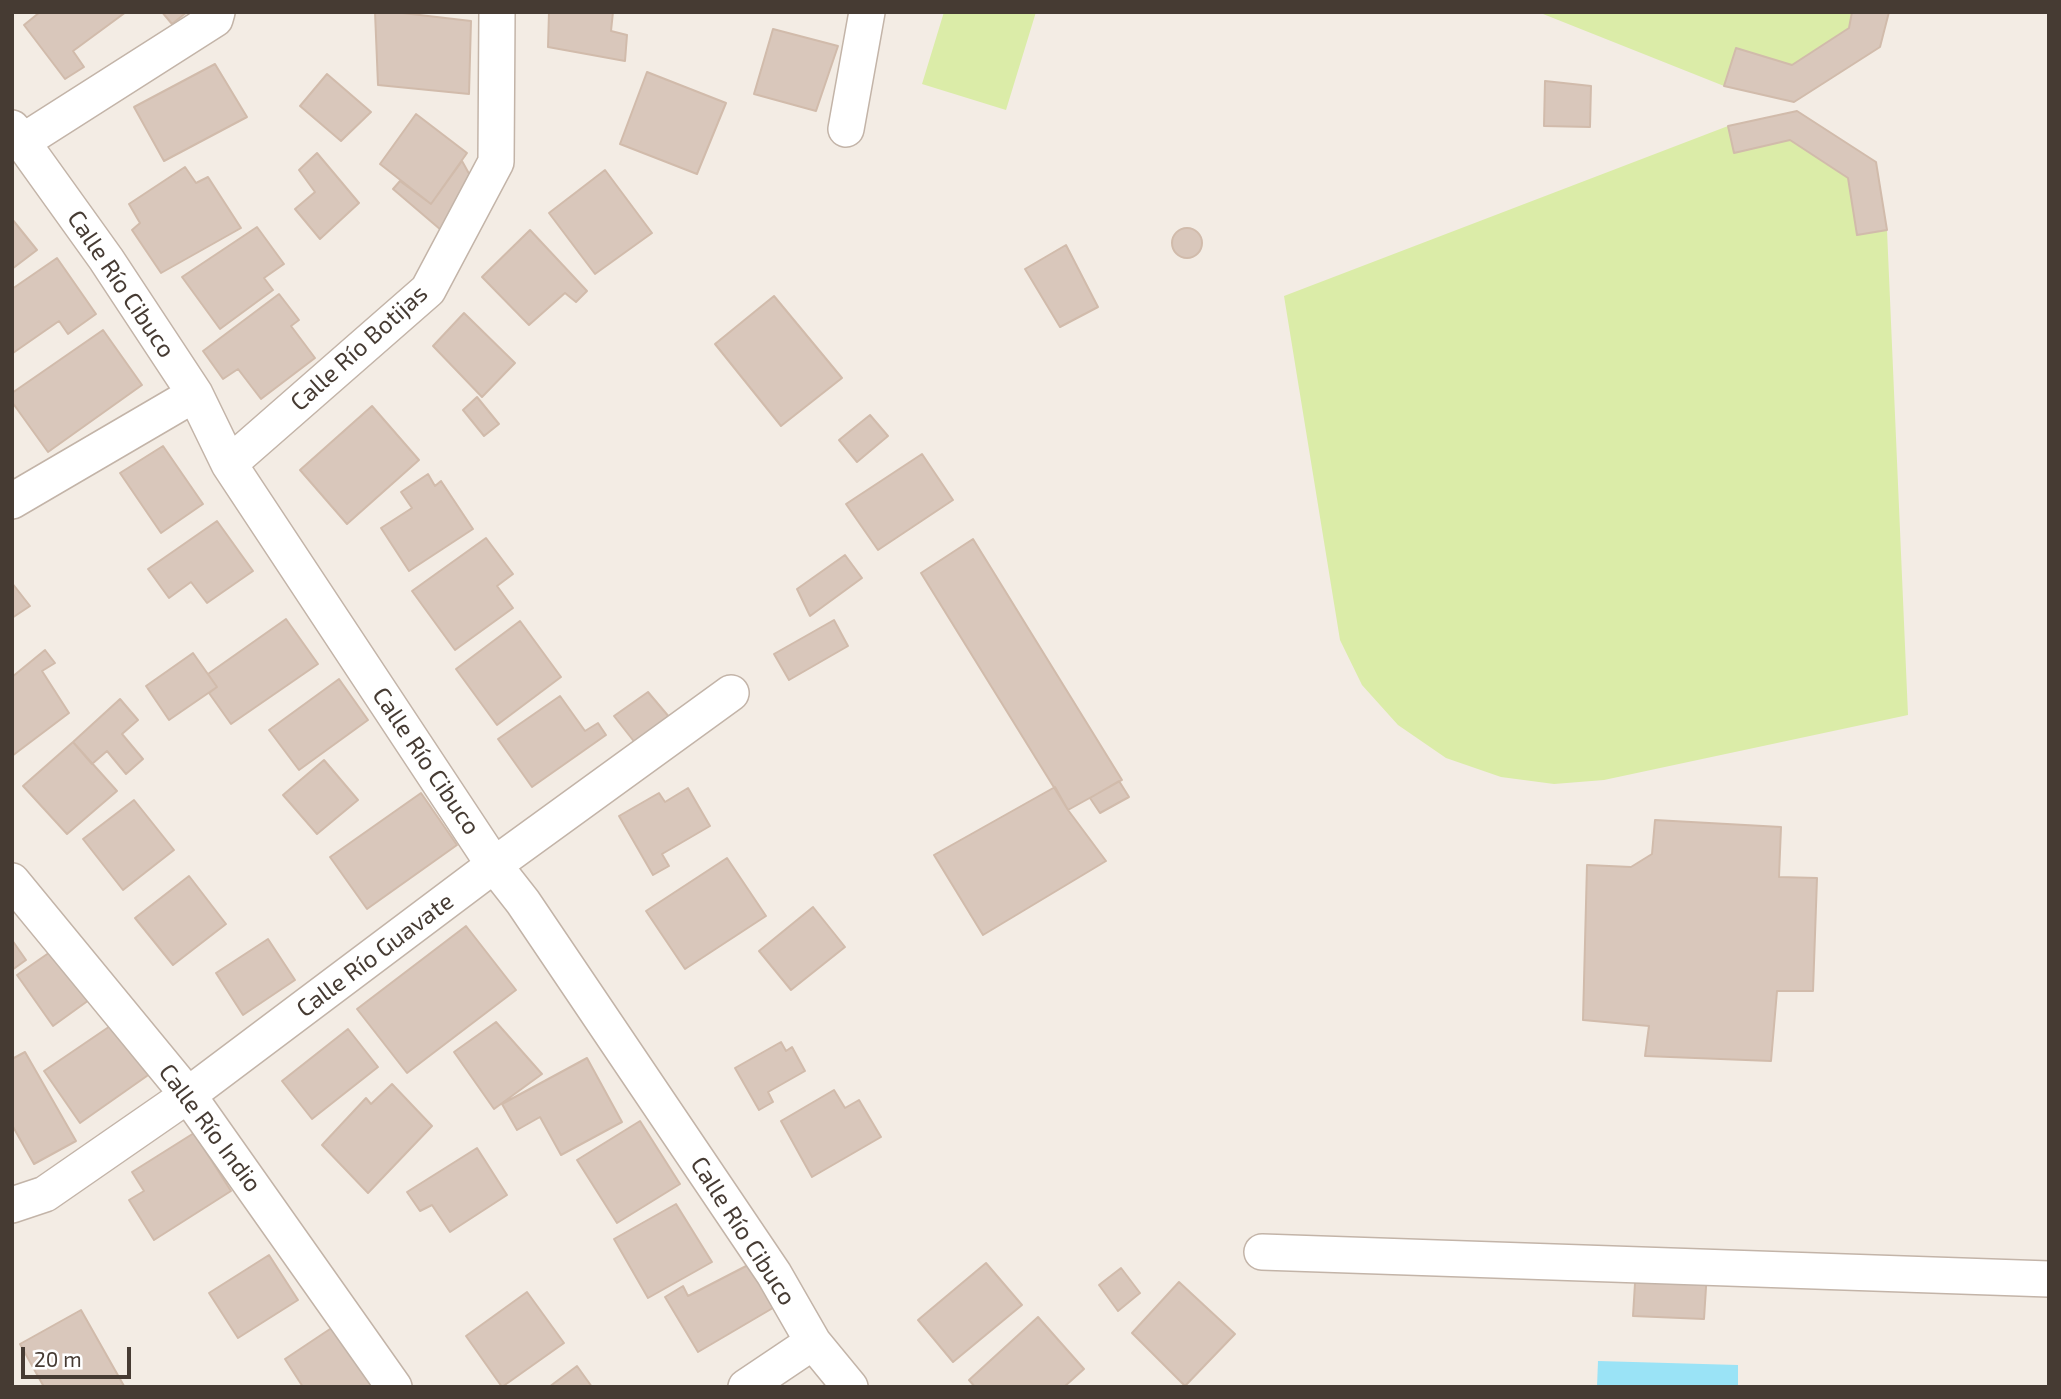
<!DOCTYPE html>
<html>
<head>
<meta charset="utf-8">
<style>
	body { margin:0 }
	#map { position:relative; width:2061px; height:1399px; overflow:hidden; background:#f3ece4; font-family:"Exo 2",sans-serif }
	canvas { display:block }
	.frame { position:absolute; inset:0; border:14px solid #463b33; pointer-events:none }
	.scale { position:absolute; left:21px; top:1347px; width:110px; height:32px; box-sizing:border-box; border:4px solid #463b33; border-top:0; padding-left:9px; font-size:21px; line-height:24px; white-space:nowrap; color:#463b33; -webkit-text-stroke:5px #fff; paint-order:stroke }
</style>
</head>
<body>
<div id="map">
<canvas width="2061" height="1399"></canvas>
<div class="frame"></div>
<div class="scale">20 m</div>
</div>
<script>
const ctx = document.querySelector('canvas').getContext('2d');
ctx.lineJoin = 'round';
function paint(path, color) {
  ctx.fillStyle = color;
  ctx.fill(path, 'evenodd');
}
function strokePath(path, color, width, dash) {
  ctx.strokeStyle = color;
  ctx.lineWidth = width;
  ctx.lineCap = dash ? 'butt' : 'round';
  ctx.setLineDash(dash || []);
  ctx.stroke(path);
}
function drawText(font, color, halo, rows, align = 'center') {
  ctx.font = font + ' "Exo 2",sans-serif';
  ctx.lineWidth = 7;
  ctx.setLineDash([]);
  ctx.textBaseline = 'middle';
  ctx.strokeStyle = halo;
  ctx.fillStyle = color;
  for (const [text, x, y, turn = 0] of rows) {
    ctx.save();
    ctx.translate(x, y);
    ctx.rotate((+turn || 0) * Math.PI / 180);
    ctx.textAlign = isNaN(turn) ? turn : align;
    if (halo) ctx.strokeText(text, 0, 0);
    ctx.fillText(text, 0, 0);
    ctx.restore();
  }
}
const green = new Path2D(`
	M 944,12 L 1036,12 L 1006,110 L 922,84 Z
	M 1538,12 L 1889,12 L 1880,47 L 1794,102 L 1724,86 Z
	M 1797,111 L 1876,162 L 1887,230 L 1908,715 L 1604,780 L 1554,784 L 1501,777 L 1446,758 L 1398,725 L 1362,685 L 1340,640 L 1284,296 L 1728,126 Z`);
const water = new Path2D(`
	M 1598,1361 L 1738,1365 L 1738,1387 L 1597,1387 Z`);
const building = new Path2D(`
	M 40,12 L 126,12 L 73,51 L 84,67 L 65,79 L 24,25 Z
	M 162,12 L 187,12 L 172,24 Z
	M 375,12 L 394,12 L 471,21 L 469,94 L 378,85 Z
	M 549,12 L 613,12 L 611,31 L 627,35 L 625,61 L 548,47 Z
	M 1852,12 L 1889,12 L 1880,47 L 1794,102 L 1724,86 L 1736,48 L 1792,65 L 1849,28 Z
	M 773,29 L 838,46 L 816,111 L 754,94 Z
	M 215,64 L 247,117 L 164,161 L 134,107 Z
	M 647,72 L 726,103 L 697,174 L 620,144 Z
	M 327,74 L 371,112 L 341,141 L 300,106 Z
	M 1545,81 L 1591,86 L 1590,127 L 1544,126 Z
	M 1797,111 L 1876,162 L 1887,230 L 1857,235 L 1848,178 L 1790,140 L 1734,153 L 1728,126 Z
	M 416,114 L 467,153 L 431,204 L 380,164 Z
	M 317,153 L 359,203 L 320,239 L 295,209 L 315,192 L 299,170 Z
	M 462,161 L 472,179 L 441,230 L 393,189 L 400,181 L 431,204 Z
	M 185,167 L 196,183 L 208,177 L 241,228 L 161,273 L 132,230 L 140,223 L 129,204 Z
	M 605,170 L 652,233 L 595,274 L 549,213 Z
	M 12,219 L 37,250 L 12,269 Z
	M 257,227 L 284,264 L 264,278 L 273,290 L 220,329 L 182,277 Z
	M1172 243a15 15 0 1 1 30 0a15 15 0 1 1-30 0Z
	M 530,230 L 587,291 L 576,302 L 565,293 L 529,325 L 482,277 Z
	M 1066,245 L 1098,307 L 1060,327 L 1025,269 Z
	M 57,258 L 96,314 L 68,334 L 59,321 L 13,353 L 12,289 Z
	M 279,294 L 299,320 L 291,326 L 315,358 L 261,399 L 238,369 L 223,379 L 203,351 Z
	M 774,296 L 842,378 L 781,426 L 715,344 Z
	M 464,313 L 515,363 L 482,397 L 433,346 Z
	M 103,330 L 142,385 L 48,452 L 12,402 L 12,393 Z
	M 477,397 L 499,424 L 484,436 L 463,410 Z
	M 372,406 L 419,460 L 347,524 L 300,470 Z
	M 870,415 L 888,436 L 857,462 L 839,440 Z
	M 163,446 L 203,504 L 161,533 L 120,473 Z
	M 922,454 L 953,500 L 878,550 L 846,504 Z
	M 428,474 L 435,486 L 441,481 L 473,529 L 409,571 L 381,528 L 412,508 L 401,492 Z
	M 217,521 L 253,571 L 207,603 L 191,582 L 169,598 L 148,569 Z
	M 486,538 L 513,574 L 497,586 L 513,608 L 455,650 L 412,591 Z
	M 973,539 L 1122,780 L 1068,810 L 921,573 Z
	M 845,555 L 862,578 L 810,616 L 797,589 Z
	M 12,583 L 30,606 L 12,618 Z
	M 286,619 L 318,664 L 231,724 L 209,693 L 217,687 L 208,674 Z
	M 834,620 L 848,646 L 789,680 L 774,654 Z
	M 520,621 L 561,677 L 497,725 L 456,669 Z
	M 45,650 L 55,663 L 42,671 L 69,713 L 12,756 L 12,677 Z
	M 193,653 L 217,687 L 169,720 L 146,686 Z
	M 339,679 L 368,720 L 299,770 L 269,730 Z
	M 648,692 L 670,718 L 636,744 L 614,716 Z
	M 560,696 L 585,731 L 598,723 L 606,735 L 532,787 L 498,739 Z
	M 120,699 L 138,720 L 122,734 L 143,759 L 126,774 L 107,751 L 92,764 L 73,742 Z
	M 73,742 L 117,791 L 67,834 L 23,786 Z
	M 324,760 L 358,800 L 317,834 L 283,795 Z
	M 1119,781 L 1129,797 L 1100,813 L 1090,798 Z
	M 1055,787 L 1068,810 L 1106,861 L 983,935 L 934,855 Z
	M 688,788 L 710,826 L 662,854 L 669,866 L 653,875 L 619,816 L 659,793 L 665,802 Z
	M 421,793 L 457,845 L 367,909 L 330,857 Z
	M 134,800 L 174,850 L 123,890 L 83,839 Z
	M 1655,820 L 1781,827 L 1779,877 L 1817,878 L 1813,991 L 1777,991 L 1771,1061 L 1645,1056 L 1649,1026 L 1583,1020 L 1587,865 L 1631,867 L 1652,854 Z
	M 727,858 L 766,916 L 685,969 L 646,911 Z
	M 189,876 L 226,924 L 173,965 L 135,918 Z
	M 813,907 L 845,947 L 791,990 L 759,951 Z
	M 466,926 L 516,990 L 407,1073 L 357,1009 Z
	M 268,939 L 295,980 L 243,1015 L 216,973 Z
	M 12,940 L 26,960 L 12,970 Z
	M 53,950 L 89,1000 L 53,1026 L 17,975 Z
	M 119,1020 L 154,1071 L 80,1123 L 44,1071 Z
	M 496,1022 L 542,1074 L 494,1109 L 454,1052 Z
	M 348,1029 L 378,1067 L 312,1119 L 282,1081 Z
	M 781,1042 L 786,1051 L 792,1047 L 805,1071 L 768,1092 L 773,1102 L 759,1110 L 735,1068 Z
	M 25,1052 L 76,1141 L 34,1164 L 12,1125 L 12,1059 Z
	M 587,1058 L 622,1122 L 561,1155 L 540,1117 L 517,1130 L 502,1104 Z
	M 392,1084 L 432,1126 L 368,1193 L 322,1145 L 366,1098 L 371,1104 Z
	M 834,1090 L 845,1108 L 859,1100 L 881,1137 L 812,1177 L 781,1121 Z
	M 640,1121 L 680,1184 L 617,1223 L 577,1160 Z
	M 194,1133 L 231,1191 L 154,1240 L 129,1200 L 144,1191 L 132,1172 Z
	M 477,1148 L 507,1195 L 450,1232 L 432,1205 L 420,1211 L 407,1192 Z
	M 676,1204 L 712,1262 L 648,1298 L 614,1239 Z
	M 269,1255 L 298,1300 L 238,1338 L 209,1293 Z
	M 752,1263 L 778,1305 L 698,1352 L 665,1297 L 683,1286 L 688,1296 Z
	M 986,1263 L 1022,1305 L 953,1362 L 918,1320 Z
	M 1636,1267 L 1707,1271 L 1704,1319 L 1633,1316 Z
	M 1121,1268 L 1140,1293 L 1118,1311 L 1099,1285 Z
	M 1179,1282 L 1235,1334 L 1185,1386 L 1132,1333 Z
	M 527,1292 L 564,1343 L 502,1387 L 466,1336 Z
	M 81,1310 L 124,1386 L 122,1387 L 44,1387 L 20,1344 Z
	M 1038,1317 L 1084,1369 L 1064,1387 L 975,1387 L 969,1380 Z
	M 339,1323 L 382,1387 L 303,1387 L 285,1359 Z
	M 577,1366 L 592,1387 L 549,1387 Z`);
const minor = new Path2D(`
	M 12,128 L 106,259 L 195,394 L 229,464 L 494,865 L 523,902 L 774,1274 L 813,1342 L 850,1387
	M 846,129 L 867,12
	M 22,142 L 215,19 L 217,12
	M 229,464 L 428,290 L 496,162 L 497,12
	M 12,501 L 195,394
	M 12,881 L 188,1095 L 394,1387
	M 12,1205 L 45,1194 L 188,1095 L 494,865 L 731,693
	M 1262,1252 L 2049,1279
	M 746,1387 L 813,1342`);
const streetNames = [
	["Calle Río Cibuco",121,284,56],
	["Calle Río Botijas",359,348,-42],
	["Calle Río Cibuco",426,761,56],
	["Calle Río Guavate",375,955,-37],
	["Calle Río Indio",210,1128,53],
	["Calle Río Cibuco",743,1231,57]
];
paint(green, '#dbeca8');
paint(water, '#9ae3f6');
paint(building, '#d9c7bb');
strokePath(building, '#d1bbab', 2);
strokePath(minor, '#c3b4a8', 38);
strokePath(minor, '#fff', 35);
drawText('24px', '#463b33', '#fff', streetNames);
</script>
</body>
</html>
